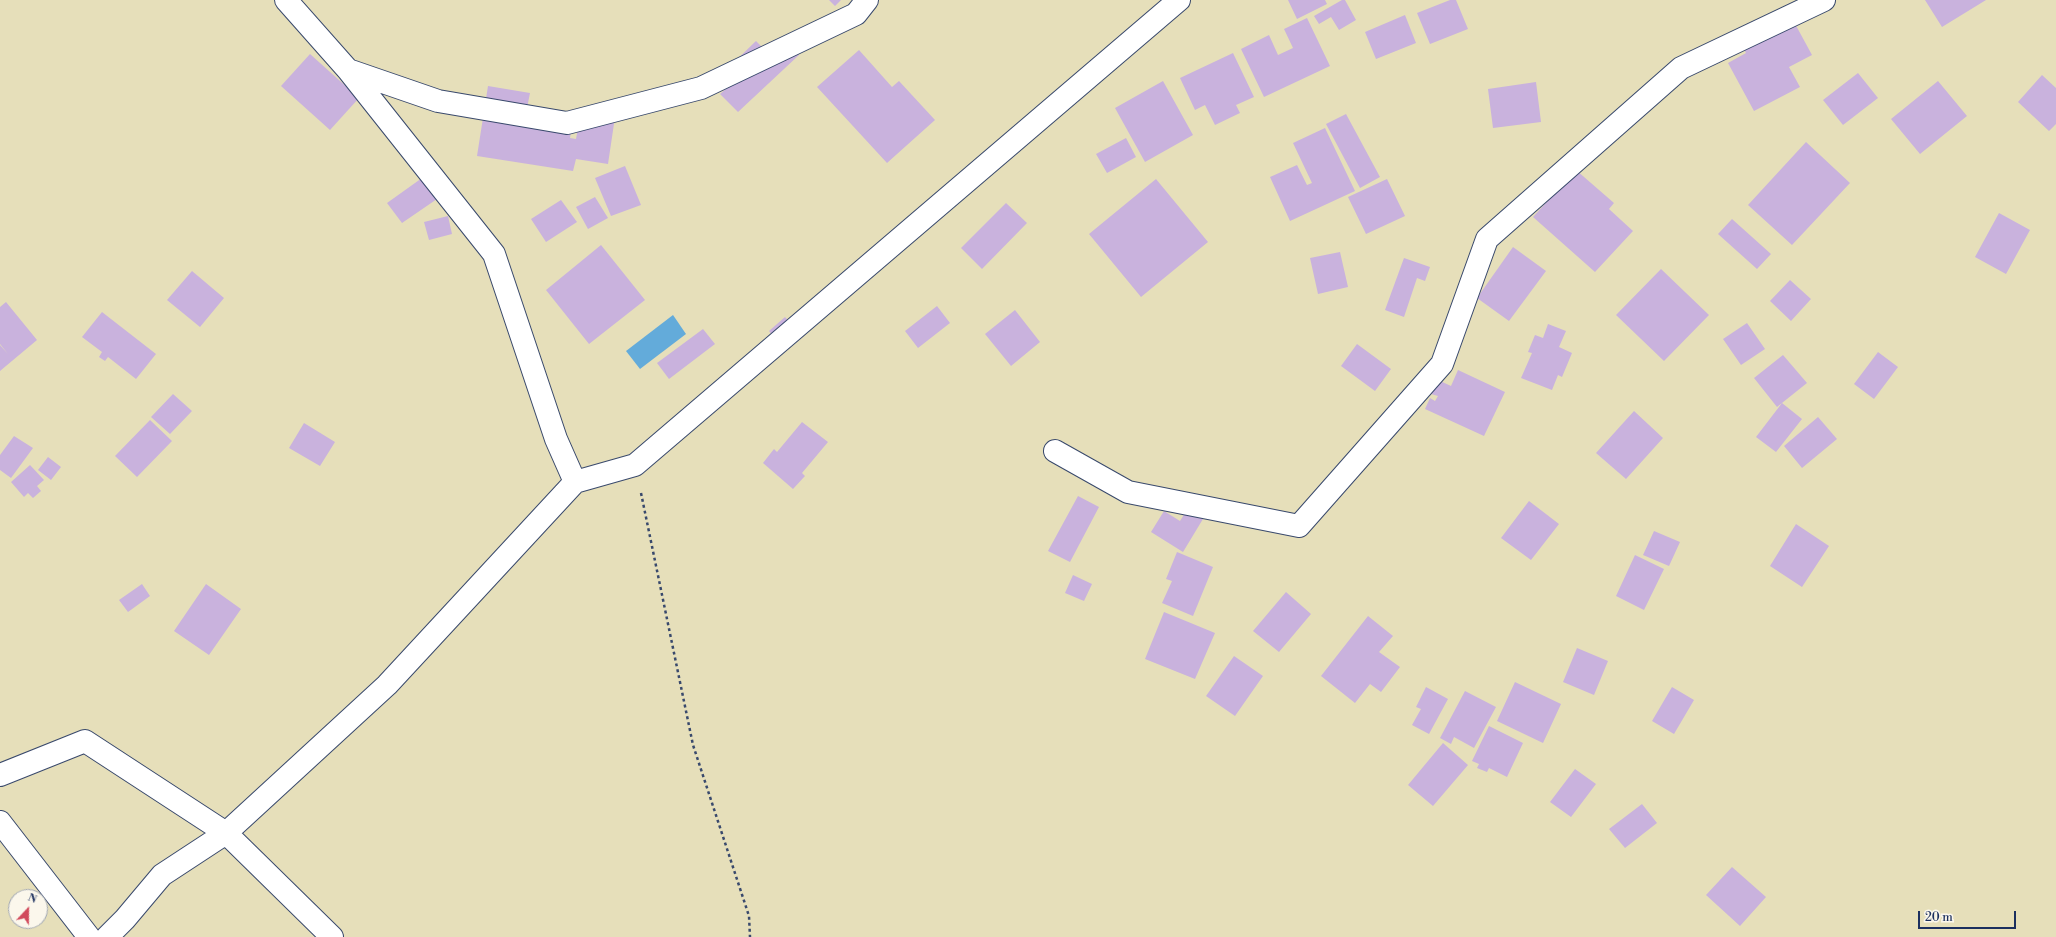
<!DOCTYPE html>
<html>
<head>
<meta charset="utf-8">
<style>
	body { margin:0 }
	#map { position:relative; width:2056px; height:937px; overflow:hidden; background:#e6dfba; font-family:"Libre Bodoni",serif }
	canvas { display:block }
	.north { position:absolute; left:8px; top:889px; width:40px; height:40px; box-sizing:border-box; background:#fbf7ec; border:1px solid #a1a7b3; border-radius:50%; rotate:22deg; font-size:11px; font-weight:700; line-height:16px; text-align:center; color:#1b2f5e }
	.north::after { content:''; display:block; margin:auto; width:14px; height:18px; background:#d1495b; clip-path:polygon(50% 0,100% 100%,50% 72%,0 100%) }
	.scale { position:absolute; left:1918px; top:911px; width:98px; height:18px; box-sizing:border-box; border:2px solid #1b2f5e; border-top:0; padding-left:5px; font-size:12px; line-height:14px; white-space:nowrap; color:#1b2f5e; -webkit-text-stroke:3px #fbf7ec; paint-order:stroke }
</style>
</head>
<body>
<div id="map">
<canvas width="2056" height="937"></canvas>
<div class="north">N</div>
<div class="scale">20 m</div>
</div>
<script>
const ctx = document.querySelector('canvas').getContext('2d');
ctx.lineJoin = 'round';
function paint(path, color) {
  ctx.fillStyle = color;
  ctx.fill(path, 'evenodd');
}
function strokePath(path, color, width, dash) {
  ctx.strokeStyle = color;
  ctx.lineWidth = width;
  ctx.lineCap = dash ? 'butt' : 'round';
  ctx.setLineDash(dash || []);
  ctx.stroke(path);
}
const water = new Path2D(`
	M 673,315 L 686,334 L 640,369 L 626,351 Z`);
const building = new Path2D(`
	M 829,0 L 841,0 L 835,6 Z
	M 1288,0 L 1325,0 L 1327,4 L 1297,19 Z
	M 1342,0 L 1345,0 L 1356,20 L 1339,30 L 1331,17 L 1319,24 L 1314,16 Z
	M 1450,0 L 1456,0 L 1468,29 L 1430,44 L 1417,13 Z
	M 1925,0 L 1986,0 L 1942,27 Z
	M 1787,9 L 1812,55 L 1789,67 L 1800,87 L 1754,111 L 1728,63 L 1746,53 L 1736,35 Z
	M 1405,15 L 1416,43 L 1376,59 L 1365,32 Z
	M 1307,18 L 1330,66 L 1264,97 L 1241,49 L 1269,35 L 1278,55 L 1293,48 L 1284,29 Z
	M 781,37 L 799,55 L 738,112 L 720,94 L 734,82 L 724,72 L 756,41 L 766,51 Z
	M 859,50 L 892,87 L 899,81 L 935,120 L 887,163 L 817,87 Z
	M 1233,53 L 1254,97 L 1236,105 L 1240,113 L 1215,125 L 1205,105 L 1195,110 L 1180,78 Z
	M 310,54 L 359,98 L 330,130 L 281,86 Z
	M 1858,73 L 1878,98 L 1843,125 L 1823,100 Z
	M 2042,75 L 2056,88 L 2056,124 L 2049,131 L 2018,102 Z
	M 1163,81 L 1193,135 L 1145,162 L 1115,108 Z
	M 1938,81 L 1967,116 L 1920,154 L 1891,119 Z
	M 1536,82 L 1541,122 L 1493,128 L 1488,89 Z
	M 488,86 L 530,93 L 525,118 L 572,125 L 570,138 L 576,139 L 581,112 L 615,117 L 608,164 L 576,159 L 573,171 L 477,156 Z
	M 1346,114 L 1380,177 L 1360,188 L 1326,124 Z
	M 1325,128 L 1355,191 L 1290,221 L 1270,177 L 1297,165 L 1307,185 L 1312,183 L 1293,143 Z
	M 1126,138 L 1136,157 L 1107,173 L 1096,154 Z
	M 1806,142 L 1850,183 L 1792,245 L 1748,205 Z
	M 625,166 L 641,205 L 611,216 L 595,178 Z
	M 1576,170 L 1614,203 L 1609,209 L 1633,231 L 1595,272 L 1533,217 Z
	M 422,178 L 437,199 L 402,223 L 387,203 Z
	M 1156,179 L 1208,242 L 1141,297 L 1089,234 Z
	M 1387,179 L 1405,216 L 1366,234 L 1348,197 Z
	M 595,197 L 608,218 L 588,229 L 576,207 Z
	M 561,200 L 577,222 L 546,242 L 531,219 Z
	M 1006,203 L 1027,223 L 982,269 L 961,248 Z
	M 1999,213 L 2030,230 L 2006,274 L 1975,257 Z
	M 448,216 L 452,234 L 429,240 L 424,222 Z
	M 1732,219 L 1771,254 L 1757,269 L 1718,234 Z
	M 601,245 L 645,300 L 589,344 L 546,290 Z
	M 1513,247 L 1546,271 L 1509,321 L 1477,298 Z
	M 1340,252 L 1348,287 L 1318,294 L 1310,258 Z
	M 1404,258 L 1430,267 L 1425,281 L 1417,278 L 1404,317 L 1385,310 Z
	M 1661,269 L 1709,315 L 1664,361 L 1616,315 Z
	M 192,271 L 224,298 L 200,327 L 167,300 Z
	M 1790,280 L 1811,299 L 1791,321 L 1770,301 Z
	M 6,302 L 37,340 L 0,371 L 0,345 L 8,354 L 0,344 L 0,307 Z
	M 937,306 L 950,323 L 918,348 L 905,331 Z
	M 1015,310 L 1040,342 L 1011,366 L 985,334 Z
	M 102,312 L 156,354 L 136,379 L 108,357 L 105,361 L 99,357 L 102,352 L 82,337 Z
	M 785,317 L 797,331 L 781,346 L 769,331 Z
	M 1747,323 L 1765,349 L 1741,365 L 1723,339 Z
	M 1548,324 L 1566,331 L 1559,347 L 1572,353 L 1562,377 L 1558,375 L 1552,390 L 1521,378 L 1532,353 L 1528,352 L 1535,335 L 1543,338 Z
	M 703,329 L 715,344 L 669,379 L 657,363 Z
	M 1357,344 L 1391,369 L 1375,391 L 1341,366 Z
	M 1878,352 L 1898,367 L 1874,399 L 1854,384 Z
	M 1783,355 L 1807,383 L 1782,403 L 1802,419 L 1776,452 L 1756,437 L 1782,403 L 1777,407 L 1754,378 Z
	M 1458,370 L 1505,392 L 1484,436 L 1425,409 L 1430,398 L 1435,401 L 1438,396 L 1431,394 L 1438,380 L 1451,386 Z
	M 173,394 L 192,411 L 170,434 L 151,417 Z
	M 1634,411 L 1663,438 L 1626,479 L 1596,453 Z
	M 1818,417 L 1837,439 L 1802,468 L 1784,446 Z
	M 150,420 L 172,441 L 137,477 L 115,456 Z
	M 802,422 L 828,442 L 802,473 L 805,476 L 793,489 L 763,463 L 774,449 L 777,452 Z
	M 304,423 L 335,442 L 320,466 L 289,448 Z
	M 14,436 L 33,448 L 11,478 L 0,470 L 0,455 Z
	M 48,457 L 61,467 L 51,480 L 38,470 Z
	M 30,465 L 44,480 L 37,486 L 41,491 L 33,498 L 28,493 L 24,497 L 11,482 Z
	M 1078,496 L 1099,507 L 1070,562 L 1048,551 Z
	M 1529,501 L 1559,524 L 1531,560 L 1501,538 Z
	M 1190,505 L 1206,514 L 1183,552 L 1151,532 L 1164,511 L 1180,521 Z
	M 1796,524 L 1829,546 L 1802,587 L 1770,566 Z
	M 1654,531 L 1680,542 L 1669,566 L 1643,555 Z
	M 1177,552 L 1213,567 L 1193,616 L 1162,603 L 1172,581 L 1166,579 Z
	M 1635,555 L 1664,569 L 1644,610 L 1616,596 Z
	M 1073,575 L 1092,584 L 1084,601 L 1065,593 Z
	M 142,584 L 150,596 L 128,612 L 119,600 Z
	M 206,584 L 241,609 L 209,655 L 174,631 Z
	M 1286,592 L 1311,614 L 1279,652 L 1253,631 Z
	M 1164,612 L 1215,633 L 1195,679 L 1145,659 Z
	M 1368,616 L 1393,636 L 1379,652 L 1400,667 L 1381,692 L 1370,684 L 1355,703 L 1321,676 Z
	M 1577,648 L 1608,661 L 1594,695 L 1563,682 Z
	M 1234,656 L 1263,676 L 1235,716 L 1206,696 Z
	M 1515,682 L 1561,704 L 1543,743 L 1497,721 Z
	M 1426,687 L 1448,699 L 1429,734 L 1412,725 L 1421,709 L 1416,707 Z
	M 1672,687 L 1694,700 L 1674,734 L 1652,721 Z
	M 1465,691 L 1496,707 L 1474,748 L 1454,737 L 1451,744 L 1440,738 Z
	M 1489,726 L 1523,743 L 1507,777 L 1489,768 L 1487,772 L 1477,768 L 1479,764 L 1472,761 Z
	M 1443,743 L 1468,765 L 1433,806 L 1408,785 Z
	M 1575,769 L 1596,784 L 1571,817 L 1550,802 Z
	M 1642,804 L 1657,823 L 1625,848 L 1609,829 Z
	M 1732,867 L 1766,897 L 1740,926 L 1706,895 Z`);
const path = new Path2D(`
	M 641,493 L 693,745 L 749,916 L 750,937`);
const minor = new Path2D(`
	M 286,0 L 348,70 L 494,254 L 556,439 L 575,482 L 635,465 L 1179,0
	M 348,70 L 438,101 L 567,123 L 701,88 L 856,14 L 867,0
	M 1055,451 L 1128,492 L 1299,526 L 1442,364 L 1487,239 L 1681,68 L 1824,0
	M 0,775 L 85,741 L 226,833 L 332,937
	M 0,822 L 89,937
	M 107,937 L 125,919 L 162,875 L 226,833 L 387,685 L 575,482`);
paint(water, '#63abda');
paint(building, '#c9b2dd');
strokePath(minor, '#39496c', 24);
strokePath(path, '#39496c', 2.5, [3, 3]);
strokePath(minor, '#fff', 22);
</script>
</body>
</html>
